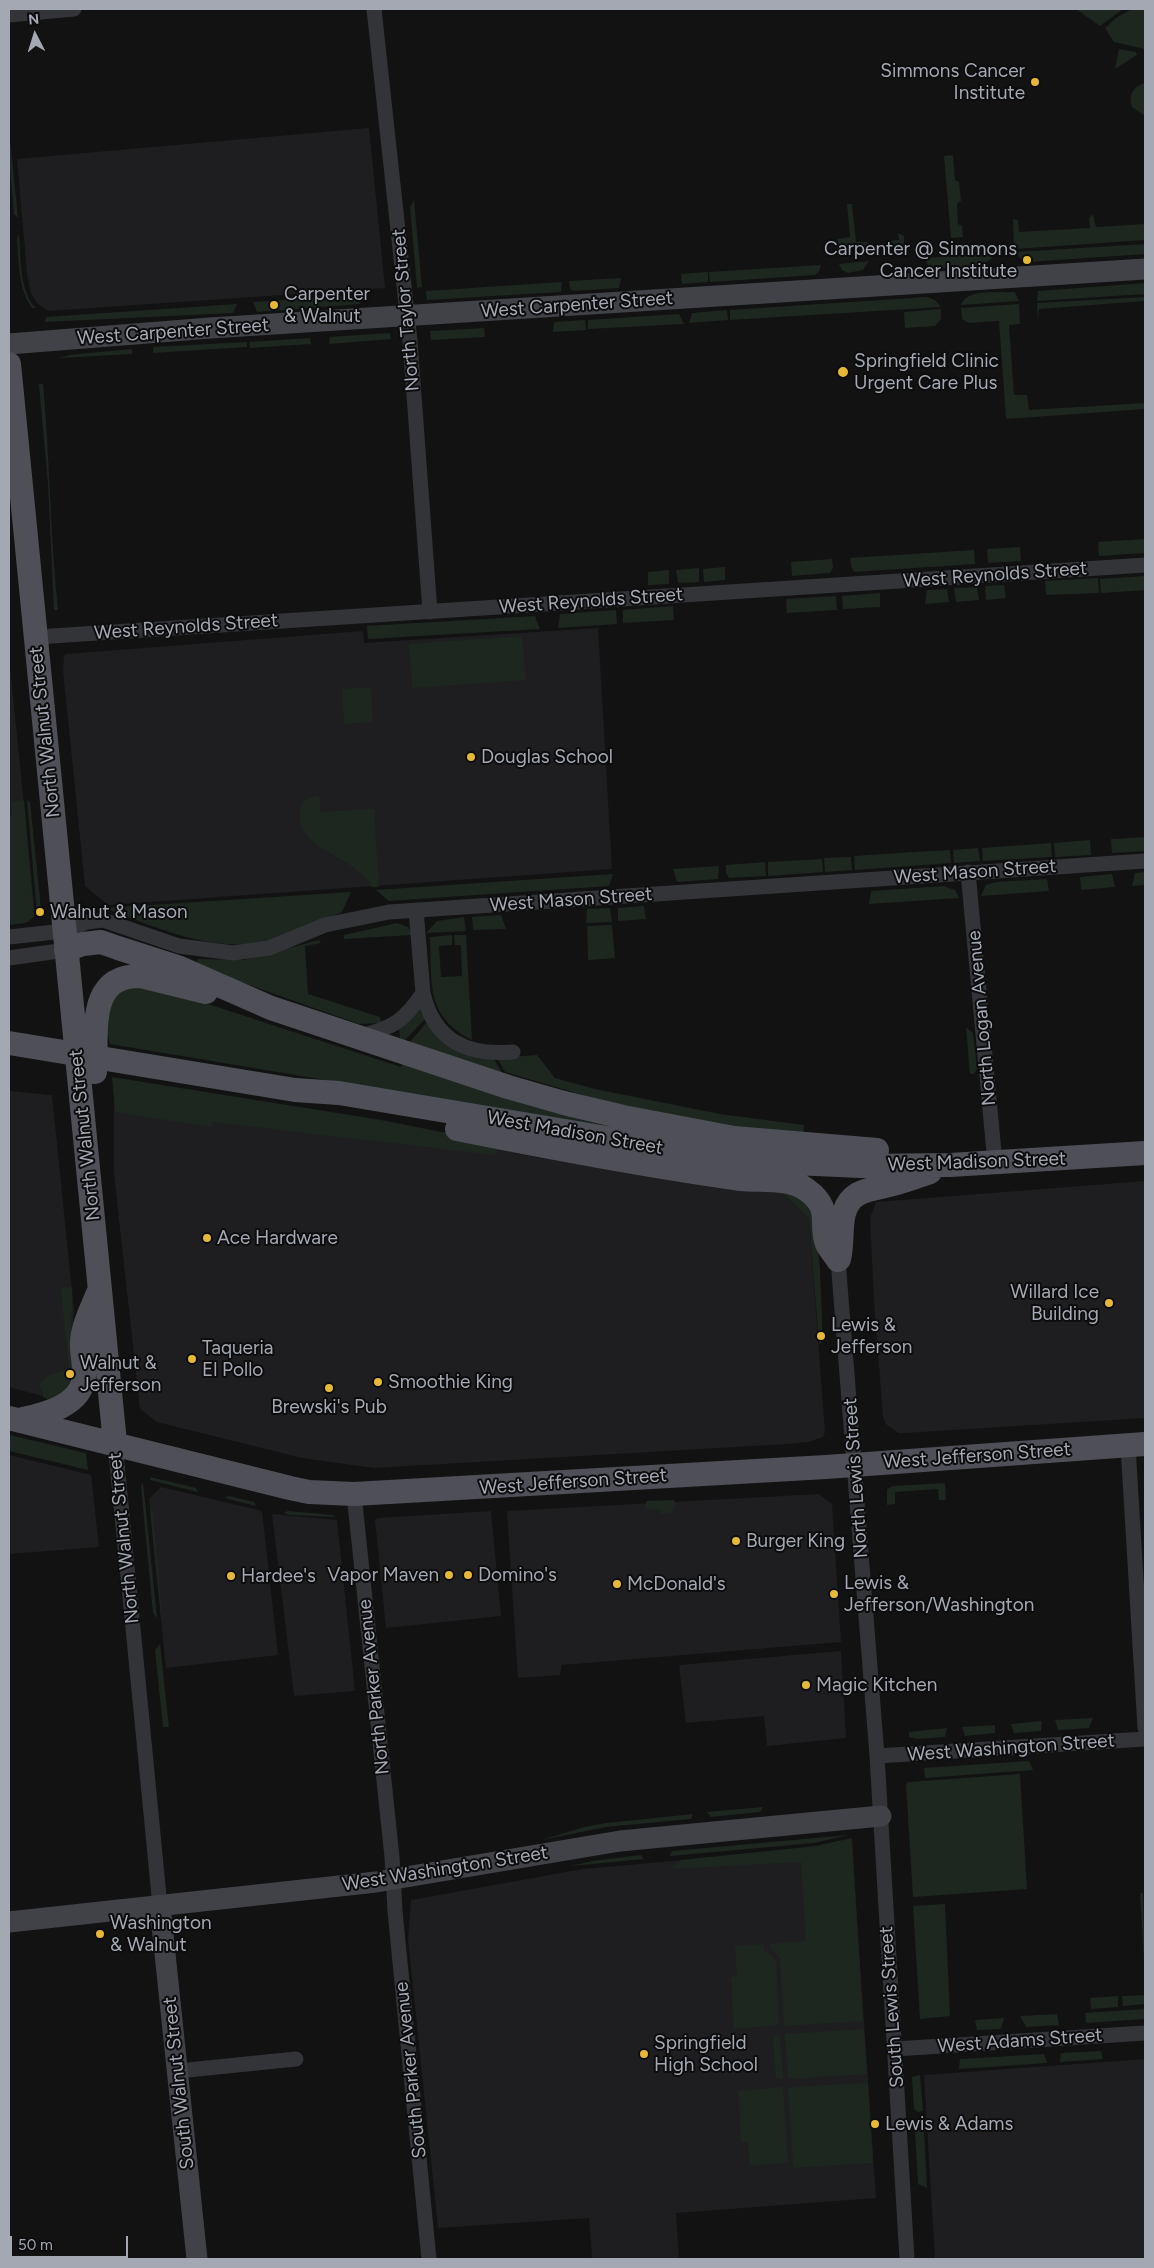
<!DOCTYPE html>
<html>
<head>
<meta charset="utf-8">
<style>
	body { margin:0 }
	#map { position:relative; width:1154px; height:2268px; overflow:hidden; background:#121213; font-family:Figtree,sans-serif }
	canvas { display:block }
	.frame { position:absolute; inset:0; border:10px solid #a4a8b3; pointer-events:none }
	.north { position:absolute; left:10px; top:10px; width:50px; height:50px; -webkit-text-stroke:4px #0d0d0e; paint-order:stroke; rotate:355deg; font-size:14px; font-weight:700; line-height:20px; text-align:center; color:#a4a8b3 }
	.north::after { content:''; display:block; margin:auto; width:18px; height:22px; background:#a4a8b3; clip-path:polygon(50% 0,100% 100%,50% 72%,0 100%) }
	.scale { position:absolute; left:10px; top:2236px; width:118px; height:22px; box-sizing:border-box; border:2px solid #a4a8b3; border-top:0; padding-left:6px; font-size:15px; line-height:18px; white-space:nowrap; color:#a4a8b3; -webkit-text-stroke:4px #0d0d0e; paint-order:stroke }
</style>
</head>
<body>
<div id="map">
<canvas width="1154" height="2268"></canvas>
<div class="frame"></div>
<div class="north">N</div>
<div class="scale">50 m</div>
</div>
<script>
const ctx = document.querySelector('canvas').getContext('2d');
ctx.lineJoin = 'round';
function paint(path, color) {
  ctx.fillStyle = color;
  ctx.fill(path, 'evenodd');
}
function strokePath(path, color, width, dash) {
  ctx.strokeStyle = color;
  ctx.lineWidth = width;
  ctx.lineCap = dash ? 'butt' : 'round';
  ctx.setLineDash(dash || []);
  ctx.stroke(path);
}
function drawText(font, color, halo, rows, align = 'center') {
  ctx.font = font + ' Figtree,sans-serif';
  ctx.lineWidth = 4;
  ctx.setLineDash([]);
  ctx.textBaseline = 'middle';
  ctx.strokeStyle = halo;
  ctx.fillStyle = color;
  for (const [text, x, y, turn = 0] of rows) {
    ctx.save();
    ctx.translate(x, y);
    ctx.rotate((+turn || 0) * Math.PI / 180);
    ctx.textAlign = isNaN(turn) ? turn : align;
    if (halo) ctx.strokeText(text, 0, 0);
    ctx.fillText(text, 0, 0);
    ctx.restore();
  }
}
const built = new Path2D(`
	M 369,128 L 385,288 L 48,311 L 37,303 L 31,293 L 27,274 L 17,159 Z
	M 598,628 L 612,869 L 108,905 L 85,886 L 63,671 L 64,656 L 66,654 L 363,631 L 364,643 Z
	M 9,657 L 35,914 L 29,922 L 9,925 Z
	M 9,1091 L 52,1095 L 74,1311 L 68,1383 L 61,1392 L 48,1399 L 42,1396 L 9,1387 Z
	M 114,1100 L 496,1150 L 681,1182 L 782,1193 L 809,1218 L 825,1432 L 823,1437 L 808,1442 L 787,1444 L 374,1468 L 302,1458 L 157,1422 L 140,1409 L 114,1174 Z
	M 1145,1181 L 1145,1418 L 905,1433 L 898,1433 L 886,1424 L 883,1417 L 874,1302 L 870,1218 L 876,1202 Z
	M 9,1455 L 91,1475 L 99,1547 L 9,1554 Z
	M 161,1487 L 262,1511 L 278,1655 L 166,1668 L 149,1499 Z
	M 819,1494 L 832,1504 L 841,1642 L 562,1665 L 560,1675 L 518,1678 L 507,1511 Z
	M 491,1511 L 501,1616 L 386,1628 L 375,1520 L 378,1518 Z
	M 272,1514 L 337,1520 L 355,1691 L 294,1696 Z
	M 841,1651 L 846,1738 L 767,1746 L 764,1716 L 686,1723 L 679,1665 Z
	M 852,1845 L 876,2198 L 676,2213 L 679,2259 L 592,2259 L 589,2218 L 438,2228 L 408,1939 L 411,1900 L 583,1869 Z
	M 1145,2059 L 1145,2259 L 935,2259 L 924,2075 Z`);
const green = new Path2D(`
	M 1076,9 L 1123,9 L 1100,26 Z
	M 1132,9 L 1145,9 L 1145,49 L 1114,42 L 1105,28 L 1116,18 Z
	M 1119,49 L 1136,52 L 1137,55 L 1115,69 Z
	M 1145,83 L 1145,116 L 1132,107 C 1128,95 1133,86 1145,83 Z
	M 10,139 L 18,218 L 14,214 L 9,160 Z
	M 953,155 L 955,180 L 959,182 L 961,201 L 957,204 L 958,224 L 962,226 L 963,237 L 951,238 L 944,156 Z
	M 414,200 L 422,287 L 417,288 L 410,207 Z
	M 847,204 L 852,204 L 856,242 L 867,242 L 869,249 L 864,250 L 854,245 L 845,252 L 838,250 L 838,239 L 850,237 Z
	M 1093,214 L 1096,227 L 1145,224 L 1145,240 L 1014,249 L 1013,219 L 1018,220 L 1019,232 L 1090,228 L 1089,218 Z
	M 898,233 L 904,236 L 904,244 L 886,247 L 886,241 L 899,240 Z
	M 19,234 C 21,256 19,292 36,308 L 32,308 C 18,289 19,261 17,239 Z
	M 1145,244 L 1145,254 L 1029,262 L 1022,261 L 1016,252 Z
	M 995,254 C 985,272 949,267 930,268 L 924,258 Z
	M 869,261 L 863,270 L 848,273 L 842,270 L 839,264 Z
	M 821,265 L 819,272 L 815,275 L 710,282 L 709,272 Z
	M 708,272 L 708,282 L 682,284 L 681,274 Z
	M 621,278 L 619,288 L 573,291 L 570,289 L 569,281 Z
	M 562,282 L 561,292 L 427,300 L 426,291 Z
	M 1145,283 L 1145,294 L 1037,301 L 1038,291 Z
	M 1015,292 L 1019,301 L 961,305 C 967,288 999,293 1015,292 Z
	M 359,295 L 360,304 L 257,312 L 253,302 Z
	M 927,297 L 935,300 L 941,307 L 730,320 L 730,310 Z
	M 1145,297 L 1145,301 L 1039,309 L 1038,321 L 1037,303 Z
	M 237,304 L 233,313 L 45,322 L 46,317 Z
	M 1019,304 L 1020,324 L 1009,325 L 1014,395 L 1027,395 L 1029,410 L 1145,403 L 1145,409 L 1006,419 L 999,321 L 969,323 L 962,319 L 961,308 Z
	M 941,309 L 941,319 L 935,326 L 905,328 L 904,312 Z
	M 727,310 L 728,320 L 689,323 L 692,313 Z
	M 679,314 L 684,324 L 588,329 L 588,320 Z
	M 585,320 L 586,330 L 553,332 L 554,322 Z
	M 484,328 L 485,337 L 431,340 L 430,331 Z
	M 390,333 L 391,339 L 329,344 L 330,337 Z
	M 310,338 L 311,344 L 250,348 L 249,342 Z
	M 247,342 L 247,347 L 153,353 L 153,347 Z
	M 132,349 L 132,354 L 59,358 L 69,355 Z
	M 39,384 L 43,384 C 50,459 50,535 58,610 L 54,610 L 48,484 Z
	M 1145,539 L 1145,553 L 1099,556 L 1098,542 Z
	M 1020,547 L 1021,561 L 988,563 L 987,549 Z
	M 974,550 L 975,564 L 854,572 L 851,566 L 850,558 Z
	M 832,559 L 833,568 L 830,573 L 792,576 L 791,562 Z
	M 725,567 L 725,580 L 704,582 L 703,569 Z
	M 699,568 L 699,582 L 678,583 L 676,570 Z
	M 669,570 L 669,584 L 648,585 L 648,572 Z
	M 1145,576 L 1145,590 L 1101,593 L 1100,579 Z
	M 1098,578 L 1099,593 L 1046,595 L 1045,581 Z
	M 1004,585 L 1006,598 L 986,600 L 985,586 Z
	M 977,587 L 979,600 L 956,602 L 954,588 Z
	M 947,589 L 949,602 L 925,604 L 927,590 Z
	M 880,593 L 880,607 L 843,609 L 842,596 Z
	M 836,596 L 837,610 L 787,613 L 786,599 Z
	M 673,606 L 674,620 L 623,623 L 623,610 Z
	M 616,610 L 617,624 L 558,628 L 560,614 Z
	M 535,616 L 540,629 L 368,639 L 367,626 Z
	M 522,636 L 526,680 L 412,688 L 409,644 Z
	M 371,687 L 373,722 L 344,724 L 342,689 Z
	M 319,796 L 321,812 L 374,809 L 379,887 L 372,887 C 354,854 293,849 300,810 C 302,799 308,797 319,796 Z
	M 24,800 L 34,917 L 25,923 L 9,925 L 9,816 L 12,816 L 11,802 Z
	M 27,800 L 30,802 L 41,909 L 37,913 Z
	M 1145,837 L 1145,851 L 1112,853 L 1111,839 Z
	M 1090,840 L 1091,855 L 1055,857 L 1054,843 Z
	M 1051,843 L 1052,857 L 983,861 L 982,848 Z
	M 978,848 L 980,861 L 954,863 L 953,850 Z
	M 950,850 L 951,863 L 855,870 L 854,856 L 913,852 L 914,854 L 914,852 Z
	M 851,857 L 852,870 L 825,872 L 824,858 Z
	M 822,859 L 823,872 L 768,876 L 768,862 Z
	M 765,862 L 766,876 L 729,878 L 726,873 L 726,865 Z
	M 719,866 L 718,879 L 677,882 L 673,869 Z
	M 1145,872 L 1145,885 L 1132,886 L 1135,873 Z
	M 613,874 L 609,886 L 389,901 L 376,890 Z
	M 1112,874 L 1115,887 L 1081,890 L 1080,877 Z
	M 1047,879 L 1049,891 L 981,896 L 986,885 L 996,882 Z
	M 944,886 L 955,890 L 959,898 L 869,904 L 871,891 Z
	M 351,892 L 342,912 C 320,922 295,936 271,941 C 213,954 158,928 104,908 Z
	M 644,906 L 646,919 L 618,921 L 618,908 Z
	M 610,908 L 612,922 L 586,923 L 587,909 Z
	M 501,915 L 506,929 L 473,930 L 472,917 Z
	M 464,917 L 466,931 L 426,933 L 437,921 Z
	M 397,923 L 408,927 L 412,935 L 344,939 L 344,935 Z
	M 612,925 L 615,958 L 588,960 L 587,926 Z
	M 452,935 L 452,945 L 439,946 L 441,977 L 462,976 L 461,945 L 455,945 L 454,935 L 466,935 L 472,1040 C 425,1016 432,983 430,937 Z
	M 319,940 L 321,943 L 305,946 L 308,994 L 380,1017 L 381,1023 L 359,1024 L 196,966 L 198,959 L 244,960 Z
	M 135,987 L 165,990 L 401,1067 L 402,1064 L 690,1141 L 110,1044 C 106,1027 104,1003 120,992 C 124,989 131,988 135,987 Z
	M 419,1009 L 425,1019 L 405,1040 L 400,1038 L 399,1029 Z
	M 427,1022 L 494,1059 L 503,1074 L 410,1042 Z
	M 966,1027 L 973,1033 L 977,1069 L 974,1074 L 970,1074 Z
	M 537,1055 L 555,1078 L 595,1089 L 720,1114 L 804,1125 L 803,1135 L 741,1128 L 610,1103 L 505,1072 L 497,1058 Z
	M 112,1077 L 381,1120 L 623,1168 L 802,1196 L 815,1218 L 820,1270 L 823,1342 L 819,1344 L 809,1218 L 782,1193 L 681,1182 L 497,1150 L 495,1155 L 212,1122 L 211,1127 L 115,1112 Z
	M 72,1287 C 73,1304 71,1320 71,1337 C 71,1361 81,1391 48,1399 L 43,1397 L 43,1392 L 39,1387 C 44,1371 59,1375 69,1368 L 61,1292 L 63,1288 Z
	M 10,1435 L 86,1453 L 88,1470 L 9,1451 Z
	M 150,1477 L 196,1488 L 198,1492 L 150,1480 Z
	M 143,1482 L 157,1618 L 153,1613 L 141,1486 Z
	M 945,1483 L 946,1500 L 939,1500 L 938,1489 L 895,1492 L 895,1504 L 887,1505 L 887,1489 L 893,1486 Z
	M 229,1496 L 254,1502 L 256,1506 L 224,1498 Z
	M 674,1500 L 675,1505 L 671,1513 L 661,1514 L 660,1509 L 646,1510 L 646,1501 Z
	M 150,1511 L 153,1511 L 162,1618 L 161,1618 Z
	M 288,1511 L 333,1515 L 336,1517 L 290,1515 L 283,1513 Z
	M 160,1644 L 169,1727 L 163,1727 L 155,1650 Z
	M 1093,1718 L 1089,1728 L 1058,1730 L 1055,1720 Z
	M 1042,1721 L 1041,1731 L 1014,1733 L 1011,1724 Z
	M 995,1725 L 995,1733 L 965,1736 L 962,1727 Z
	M 947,1728 L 945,1737 L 917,1739 L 909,1737 L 909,1732 Z
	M 1029,1761 L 1033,1770 L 925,1778 L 924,1768 Z
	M 1020,1774 L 1027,1889 L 913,1897 L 906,1785 L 908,1782 Z
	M 763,1807 L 760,1812 L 711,1817 L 707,1812 Z
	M 693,1814 L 691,1819 L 606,1827 L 542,1840 L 584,1827 L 606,1823 Z
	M 849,1835 L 814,1843 L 670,1856 L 672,1851 Z
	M 852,1838 L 863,2021 L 784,2026 L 780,1958 L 770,1948 L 769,1944 L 806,1941 L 801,1862 L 672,1869 L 681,1860 L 816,1846 Z
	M 641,1855 L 644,1859 L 571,1866 L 592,1861 Z
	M 1140,1893 L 1143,1893 L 1145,1979 Z
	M 945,1904 L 950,2016 L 920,2019 L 913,1906 Z
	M 764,1944 L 764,1950 L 776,1960 L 779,2025 L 734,2029 L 731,1977 L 737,1976 L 735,1946 Z
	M 1145,1995 L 1145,2004 L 1123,2006 L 1122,1996 Z
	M 1118,1996 L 1118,2007 L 1091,2009 L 1090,1998 Z
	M 1145,2009 L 1145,2019 L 1086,2023 L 1085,2013 Z
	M 1057,2014 L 1059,2025 L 1026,2027 L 1020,2016 Z
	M 1004,2018 L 1001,2029 L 977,2030 L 975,2020 Z
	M 864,2029 L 867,2074 L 788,2079 L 785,2034 Z
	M 780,2036 L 783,2078 L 776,2078 L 773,2037 Z
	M 1101,2051 L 1103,2059 L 1060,2062 L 1061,2053 Z
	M 1044,2054 L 1047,2063 L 959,2069 L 960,2059 Z
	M 920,2075 L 923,2111 L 918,2112 L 914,2109 L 912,2077 Z
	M 868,2083 L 873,2163 L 793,2168 L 788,2087 Z
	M 783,2087 L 788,2163 L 750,2166 L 748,2141 L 741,2142 L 738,2091 Z
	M 924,2130 L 927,2188 L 918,2184 L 915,2131 Z`);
const street = new Path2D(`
	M 374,9 L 410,341 L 430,612
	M 9,15 L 74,9
	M 36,637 L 1145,565
	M 968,872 L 995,1163
	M 416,910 L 423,993 C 434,1040 466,1056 513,1052
	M 9,937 L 64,931 L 87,922 L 103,920 L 179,946 L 233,953 L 269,948 L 325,925 L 389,912 L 1145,861
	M 9,958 L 66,950
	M 360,1036 C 393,1028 404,1021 423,993
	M 838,1260 L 877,1756 L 907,2259
	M 115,1443 L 160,1906
	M 1128,1446 L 1145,1728
	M 354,1494 L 392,1857 L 395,1911 L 429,2259
	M 877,1756 L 1145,1739
	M 895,2049 L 1145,2033
	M 178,2071 L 296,2059`);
const secondary = new Path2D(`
	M 9,344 L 210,328 L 1145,269
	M 160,1906 L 197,2259
	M 9,1922 L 376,1882 L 620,1841 L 881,1816`);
const primary = new Path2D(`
	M 9,364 L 115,1443
	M 66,950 L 83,944 L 101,942 L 118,948 L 180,968 L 271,1008 L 508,1087 L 564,1103 L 623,1117 L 734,1138 L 877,1150
	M 9,1043 L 295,1090 L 339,1093 L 684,1151 L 771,1162 L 861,1166 L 950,1165 L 1145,1153
	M 95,1072 C 98,1035 85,975 141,976 L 206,992
	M 457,1129 C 552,1148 646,1166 741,1179 C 762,1181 790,1177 807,1190 C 833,1209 819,1223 827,1244 C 830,1250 835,1255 838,1260
	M 839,1259 C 843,1243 840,1229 844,1213 C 851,1188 873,1190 893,1184 C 906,1181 918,1176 930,1172
	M 9,1418 L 290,1488 L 309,1492 L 354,1494 L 826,1467 L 1145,1444
	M 23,1419 C 46,1414 82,1405 84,1376 C 85,1364 81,1352 82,1341 C 83,1325 92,1308 98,1293`);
const markers = [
	[1035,82,5,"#e6b837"],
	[1027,260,5,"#e6b837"],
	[274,305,5,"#e6b837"],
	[843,372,6,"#e6b837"],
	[471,757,5,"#e6b837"],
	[40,912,5,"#e6b837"],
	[207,1238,5,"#e6b837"],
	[1109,1303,5,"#e6b837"],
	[821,1336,5,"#e6b837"],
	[192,1359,5,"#e6b837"],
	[70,1374,5,"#e6b837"],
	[378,1382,5,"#e6b837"],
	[329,1388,5,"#e6b837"],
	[736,1541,5,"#e6b837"],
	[449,1575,5,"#e6b837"],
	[468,1575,5,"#e6b837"],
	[231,1576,5,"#e6b837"],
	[617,1584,5,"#e6b837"],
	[834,1594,5,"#e6b837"],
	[806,1685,5,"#e6b837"],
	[100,1934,5,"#e6b837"],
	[644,2054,5,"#e6b837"],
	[875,2124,5,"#e6b837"]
];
const poiNames = [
	["Simmons Cancer",1025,71,"right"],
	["Institute",1025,93,"right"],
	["Carpenter @ Simmons",1017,249,"right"],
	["Cancer Institute",1017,271,"right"],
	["Carpenter",284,294],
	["& Walnut",284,316],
	["Springfield Clinic",854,361],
	["Urgent Care Plus",854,383],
	["Douglas School",481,757],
	["Walnut & Mason",50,912],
	["Ace Hardware",217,1238],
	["Willard Ice",1099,1292,"right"],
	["Building",1099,1314,"right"],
	["Lewis &",831,1325],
	["Jefferson",831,1347],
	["Taqueria",202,1348],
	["El Pollo",202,1370],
	["Walnut &",80,1363],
	["Jefferson",80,1385],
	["Smoothie King",388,1382],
	["Brewski's Pub",329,1407,"center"],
	["Burger King",746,1541],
	["Vapor Maven",439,1575,"right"],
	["Domino's",478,1575],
	["Hardee's",241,1576],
	["Lewis &",844,1583],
	["Jefferson/Washington",844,1605],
	["McDonald's",627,1584],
	["Magic Kitchen",816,1685],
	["Washington",110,1923],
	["& Walnut",110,1945],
	["Springfield",654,2043],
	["High School",654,2065],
	["Lewis & Adams",885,2124]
];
const streetNames = [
	["West Carpenter Street",577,305,-4],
	["North Taylor Street",406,310,-95],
	["West Carpenter Street",173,332,-4],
	["West Reynolds Street",995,575,-4],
	["West Reynolds Street",591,601,-4],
	["West Reynolds Street",186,627,-4],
	["North Walnut Street",45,732,-96],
	["West Mason Street",975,872,-4],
	["West Mason Street",571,900,-4],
	["North Logan Avenue",982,1018,-95],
	["West Madison Street",575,1133,10],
	["North Walnut Street",85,1135,-96],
	["West Madison Street",977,1162,-2],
	["West Jefferson Street",977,1456,-4],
	["North Lewis Street",856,1478,-94],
	["West Jefferson Street",573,1482,-4],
	["North Walnut Street",124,1538,-96],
	["North Parker Avenue",374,1687,-96],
	["West Washington Street",1011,1748,-4],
	["West Washington Street",445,1869,-9],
	["South Lewis Street",892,2007,-94],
	["West Adams Street",1020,2041,-4],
	["South Parker Avenue",411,2070,-96],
	["South Walnut Street",179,2083,-96]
];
paint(built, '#1e1e20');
paint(green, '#1e2620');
strokePath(street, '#333438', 15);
strokePath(secondary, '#414248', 21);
strokePath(primary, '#4f5057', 24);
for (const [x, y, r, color] of markers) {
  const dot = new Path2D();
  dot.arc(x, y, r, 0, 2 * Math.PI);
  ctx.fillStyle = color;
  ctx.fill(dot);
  strokePath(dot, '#0d0d0e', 2);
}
drawText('19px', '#a4a8b3', '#0d0d0e', poiNames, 'left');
drawText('19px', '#a4a8b3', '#0d0d0e', streetNames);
</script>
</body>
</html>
